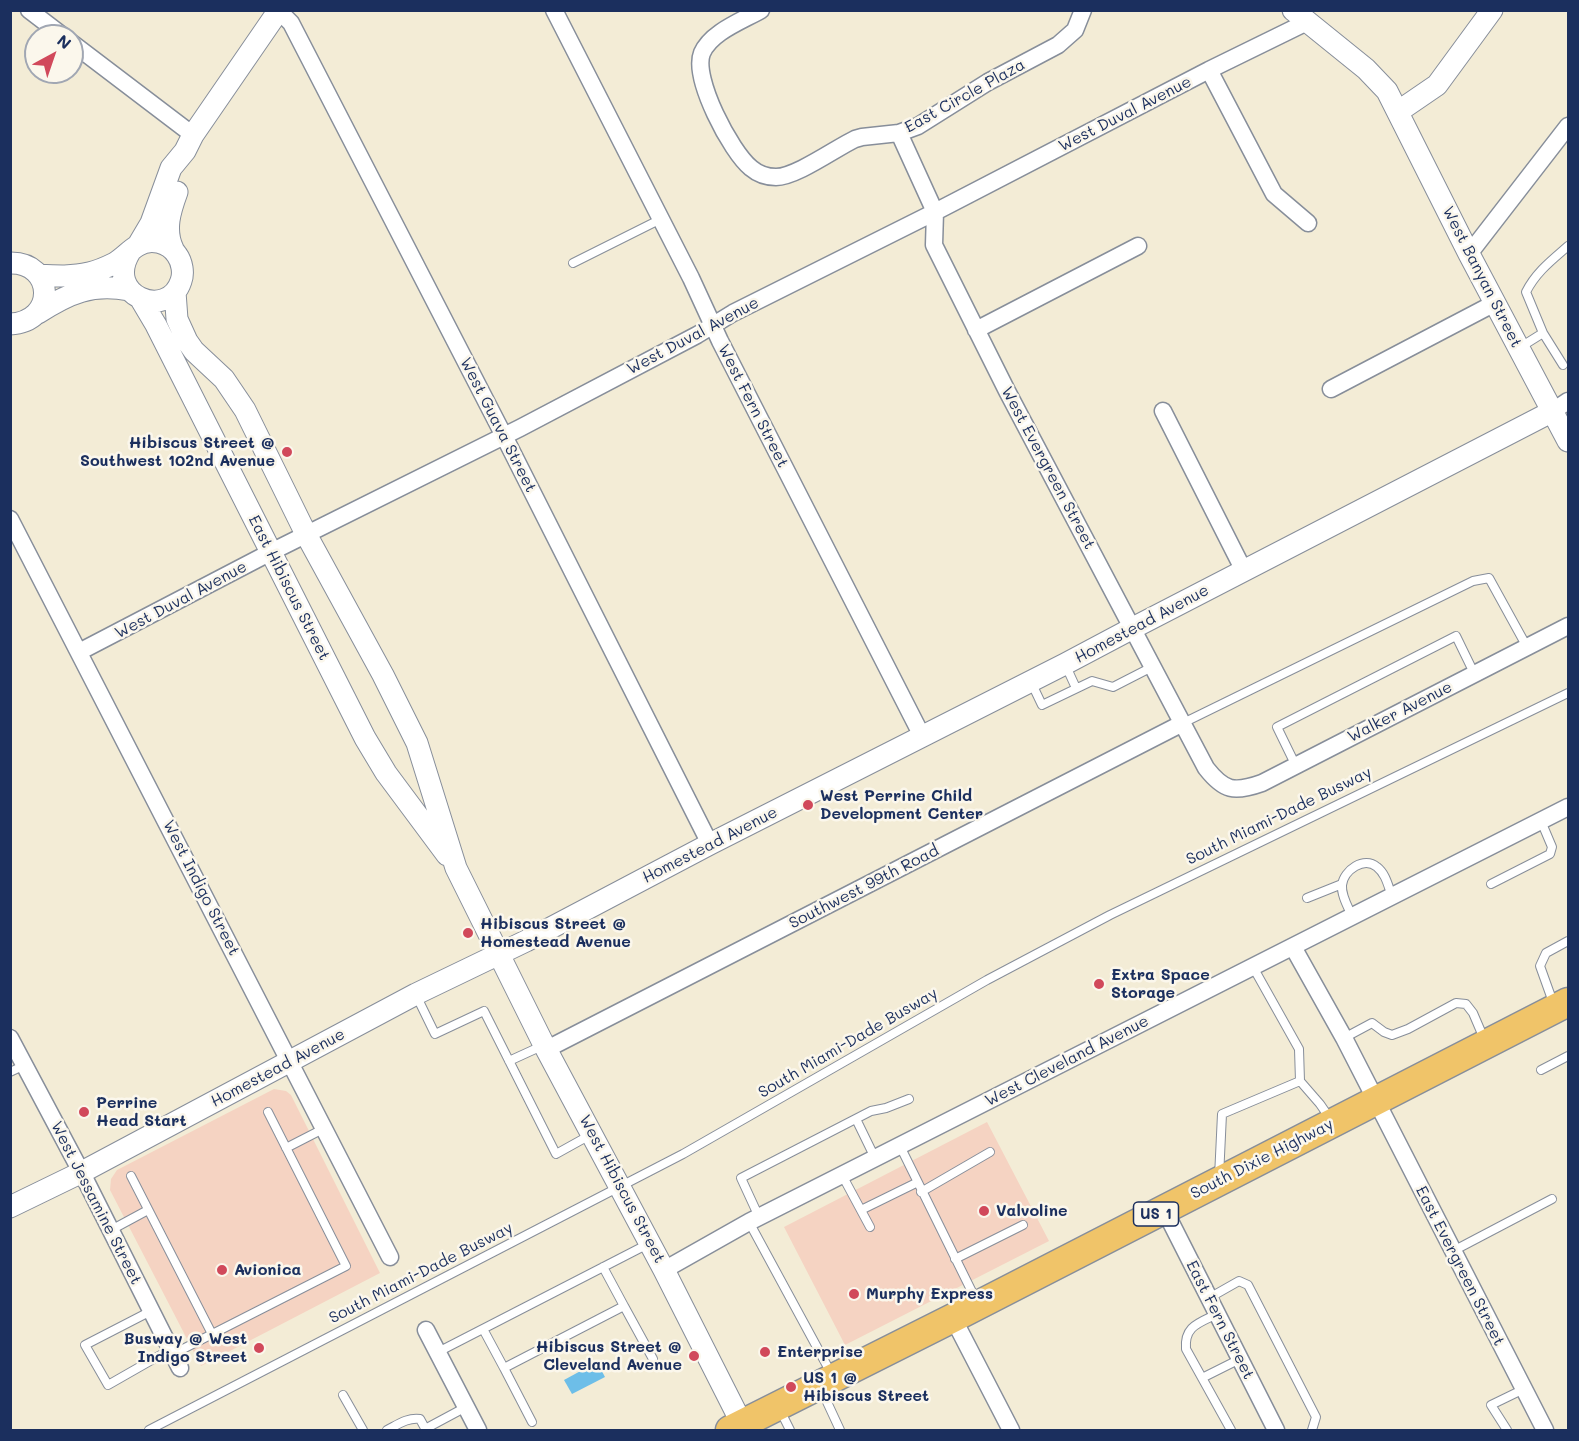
<!DOCTYPE html>
<html>
<head>
<meta charset="utf-8">
<style>
	body { margin:0 }
	#map { position:relative; width:1579px; height:1441px; overflow:hidden; background:#f3ecd6; font-family:Mali,sans-serif }
	canvas { display:block }
	.frame { position:absolute; inset:0; border:12px solid #1b2f5e; pointer-events:none }
	.north { position:absolute; left:24px; top:24px; width:60px; height:60px; box-sizing:border-box; background:#fbf7ec; border:2px solid #a1a7b3; border-radius:50%; rotate:40deg; font-size:16px; font-weight:700; line-height:24px; text-align:center; color:#1b2f5e }
	.north::after { content:''; display:block; margin:auto; width:21px; height:27px; background:#d1495b; clip-path:polygon(50% 0,100% 100%,50% 72%,0 100%) }
</style>
</head>
<body>
<div id="map">
<canvas width="1579" height="1441"></canvas>
<div class="frame"></div>
<div class="north">N</div>
</div>
<script>
const ctx = document.querySelector('canvas').getContext('2d');
ctx.lineJoin = 'round';
function paint(path, color) {
  ctx.fillStyle = color;
  ctx.fill(path, 'evenodd');
}
function strokePath(path, color, width, dash) {
  ctx.strokeStyle = color;
  ctx.lineWidth = width;
  ctx.lineCap = dash ? 'butt' : 'round';
  ctx.setLineDash(dash || []);
  ctx.stroke(path);
}
function drawText(font, color, halo, rows, align = 'center') {
  ctx.font = font + ' Mali,sans-serif';
  ctx.lineWidth = 5;
  ctx.setLineDash([]);
  ctx.textBaseline = 'middle';
  ctx.strokeStyle = halo;
  ctx.fillStyle = color;
  for (const [text, x, y, turn = 0] of rows) {
    ctx.save();
    ctx.translate(x, y);
    ctx.rotate((+turn || 0) * Math.PI / 180);
    ctx.textAlign = isNaN(turn) ? turn : align;
    if (halo) ctx.strokeText(text, 0, 0);
    ctx.fillText(text, 0, 0);
    ctx.restore();
  }
}
const built = new Path2D(`
	M 274,1089 L 286,1091 L 291,1095 L 380,1273 L 201,1366 L 110,1190 L 111,1179 L 117,1170 Z
	M 987,1122 L 1049,1241 L 845,1345 L 784,1227 Z`);
const water = new Path2D(`
	M 597,1362 L 605,1377 L 572,1394 L 564,1380 Z`);
const service = new Path2D(`
	M 573,263 L 661,219
	M 1543,333 L 1563,365
	M 1519,348 L 1543,333 L 1526,292 C 1536,272 1552,260 1568,246
	M 1065,664 L 1076,688
	M 1031,682 L 1042,705 L 1092,681 L 1113,687 L 1152,667
	M 1181,724 L 1473,581 L 1489,578 L 1527,647
	M 1296,766 L 1277,727 L 1456,636 L 1474,673
	M 1491,884 L 1550,854 L 1552,847 L 1541,821
	M 1307,898 L 1342,884
	M 1352,916 C 1348,907 1341,895 1342,885 C 1344,870 1364,856 1377,867 C 1386,874 1388,886 1392,896
	M 1253,967 L 1299,1049 L 1300,1081
	M 416,995 L 435,1034 L 484,1011 L 556,1154 L 592,1134
	M 1554,1005 L 1540,966 L 1546,953 L 1568,941
	M 1344,1038 L 1372,1023 L 1384,1032 L 1392,1035 L 1408,1029 L 1456,1003 L 1466,1004 L 1473,1013 L 1485,1041
	M 509,1061 L 544,1045
	M 1541,1070 L 1568,1056
	M 10,1072 L 25,1065
	M 856,1119 L 875,1158
	M 900,1146 L 977,1302
	M 286,1148 L 323,1129
	M 842,1175 L 870,1227
	M 131,1176 L 212,1334
	M 1219,1177 L 1222,1114 L 1300,1081 L 1320,1104 L 1331,1120
	M 921,1192 L 990,1152
	M 861,1210 L 916,1183
	M 759,1217 L 741,1178 L 871,1111 L 886,1108 L 909,1099
	M 749,1222 L 831,1373
	M 111,1230 L 148,1210
	M 1453,1251 L 1552,1199
	M 955,1259 L 1023,1225
	M 1209,1298 L 1239,1281 L 1248,1285 L 1316,1417 L 1312,1430
	M 624,1306 L 653,1359
	M 151,1311 L 85,1345 L 108,1385 L 171,1349
	M 1217,1314 C 1199,1323 1184,1326 1186,1349 L 1231,1430
	M 483,1329 L 504,1368 L 624,1306 L 603,1267
	M 438,1352 L 650,1243
	M 173,1354 L 346,1266 L 268,1112
	M 504,1368 L 532,1422
	M 1202,1378 L 1240,1359
	M 821,1389 L 840,1430
	M 343,1395 L 363,1430
	M 780,1410 L 790,1430
	M 425,1429 L 466,1407
	M 149,1430 L 683,1154 L 987,980 L 1110,915 L 1568,693
	M 387,1430 C 397,1425 408,1417 420,1419 L 426,1430
	M 1507,1430 L 1491,1405 L 1524,1389`);
const minor = new Path2D(`
	M 29,10 L 63,36
	M 554,10 L 691,278 L 720,341 L 922,736
	M 761,10 C 742,21 711,32 702,53 C 692,78 731,152 751,168 C 758,174 767,177 776,177 C 796,177 836,148 855,139 L 862,137 L 899,133 L 918,126 L 988,82 L 1058,45 L 1075,30 L 1083,10
	M 279,11 L 291,23 L 504,436 L 710,844
	M 72,43 L 193,135
	M 1209,70 L 1274,194 L 1308,223
	M 899,133 L 935,212 L 934,245 L 1007,391 L 1206,768 C 1224,791 1234,793 1262,783 L 1568,626
	M 1469,254 L 1568,126
	M 976,330 L 1138,246
	M 1331,389 L 1495,303
	M 1163,411 L 1244,571
	M 1553,411 L 1568,401
	M 10,519 L 390,1257
	M 79,652 L 271,552 L 520,428 L 697,335 L 733,313 L 935,212 L 1209,70 L 1307,22
	M 1293,947 L 1344,1038 L 1545,1430
	M 10,1038 L 87,1183 L 180,1368
	M 547,1049 L 1181,724
	M 1164,1209 L 1276,1430
	M 664,1270 L 749,1222 L 1568,807
	M 953,1318 L 1011,1430
	M 426,1330 L 478,1430`);
const tertiary = new Path2D(`
	M 1293,10 L 1366,69 L 1387,91 L 1469,254 L 1568,441
	M 1399,111 L 1437,85 L 1492,10
	M 138,245 L 151,223 L 171,168 L 185,151 L 193,135 L 279,10
	M 173,249 C 164,230 170,211 177,192
	M 10,263 C 55,262 57,322 10,324
	M 39,275 C 56,276 73,277 89,273 C 98,271 107,267 115,263 C 123,258 129,251 137,246 C 150,237 169,242 177,255 C 182,262 184,273 181,281 C 168,321 103,296 130,252
	M 175,292 L 177,319 L 187,341 L 194,351 L 224,379 L 245,410 L 307,536 L 383,675 L 417,743 L 456,868 L 544,1045 L 664,1270 L 745,1430
	M 140,298 L 156,325 L 365,738 L 386,773 L 447,855
	M 38,313 C 69,293 92,283 129,290
	M 10,1207 L 82,1172 L 416,994 L 526,941 L 710,844 L 1065,664 L 1131,629 L 1553,411`);
const trunk = new Path2D(`
	M 730,1430 L 953,1318 L 1568,1002`);
const markers = [
	[287,452,6,"#d1495b"],
	[808,805,6,"#d1495b"],
	[468,933,6,"#d1495b"],
	[1099,984,6,"#d1495b"],
	[84,1112,6,"#d1495b"],
	[984,1211,6,"#d1495b"],
	[222,1270,6,"#d1495b"],
	[854,1294,6,"#d1495b"],
	[259,1348,6,"#d1495b"],
	[765,1352,6,"#d1495b"],
	[694,1356,6,"#d1495b"],
	[791,1387,6,"#d1495b"]
];
const shields = [
	[1156,1214,45]
];
const shieldNames = [
	["US 1",1156,1214]
];
const streetNames = [
	["East Circle Plaza",965,96,-29],
	["West Duval Avenue",1125,114,-27],
	["West Banyan Street",1482,277,63],
	["West Duval Avenue",693,336,-28],
	["West Fern Street",753,406,63],
	["West Guava Street",498,425,63],
	["West Evergreen Street",1048,468,62],
	["East Hibiscus Street",289,588,63],
	["West Duval Avenue",181,600,-28],
	["Homestead Avenue",1142,624,-28],
	["Walker Avenue",1400,712,-27],
	["South Miami-Dade Busway",1279,816,-26],
	["Homestead Avenue",710,845,-27],
	["Southwest 99th Road",864,887,-27],
	["West Indigo Street",201,888,63],
	["South Miami-Dade Busway",848,1043,-30],
	["West Cleveland Avenue",1067,1061,-27],
	["Homestead Avenue",278,1068,-28],
	["South Dixie Highway",1262,1159,-27],
	["West Hibiscus Street",622,1189,62],
	["West Jessamine Street",96,1203,63],
	["East Evergreen Street",1460,1266,63],
	["South Miami-Dade Busway",421,1273,-27],
	["East Fern Street",1220,1320,63]
];
const poiNames = [
	["Hibiscus Street @",275,443,"right"],
	["Southwest 102nd Avenue",275,461,"right"],
	["West Perrine Child",820,796],
	["Development Center",820,814],
	["Hibiscus Street @",480,924],
	["Homestead Avenue",480,942],
	["Extra Space",1111,975],
	["Storage",1111,993],
	["Perrine",96,1103],
	["Head Start",96,1121],
	["Valvoline",996,1211],
	["Avionica",234,1270],
	["Murphy Express",866,1294],
	["Busway @ West",247,1339,"right"],
	["Indigo Street",247,1357,"right"],
	["Hibiscus Street @",682,1347,"right"],
	["Cleveland Avenue",682,1365,"right"],
	["Enterprise",777,1352],
	["US 1 @",803,1378],
	["Hibiscus Street",803,1396]
];
paint(built, '#f5d3c2');
paint(water, '#6dbee8');
strokePath(service, '#878e9a', 10);
strokePath(minor, '#878e9a', 19);
strokePath(tertiary, '#878e9a', 23);
strokePath(trunk, '#878e9a', 31);
strokePath(service, '#fff', 8);
strokePath(minor, '#fff', 16);
strokePath(tertiary, '#fff', 21);
strokePath(trunk, '#f0c469', 28);
for (const [x, y, r, color] of markers) {
  const dot = new Path2D();
  dot.arc(x, y, r, 0, 2 * Math.PI);
  ctx.fillStyle = color;
  ctx.fill(dot);
  strokePath(dot, '#fbf7ec', 2);
}
for (const [x, y, w] of shields) {
  const box = new Path2D();
  box.roundRect(x - w / 2, y - 12, w, 24, 4.5);
  ctx.fillStyle = '#fbf7ec';
  ctx.fill(box);
  strokePath(box, '#1b2f5e', 1.5);
}
drawText('bold 15px', '#1b2f5e', null, shieldNames);
drawText('16px', '#1b2f5e', '#fbf7ec', streetNames);
drawText('bold 16px', '#1b2f5e', '#fbf7ec', poiNames, 'left');
</script>
</body>
</html>
